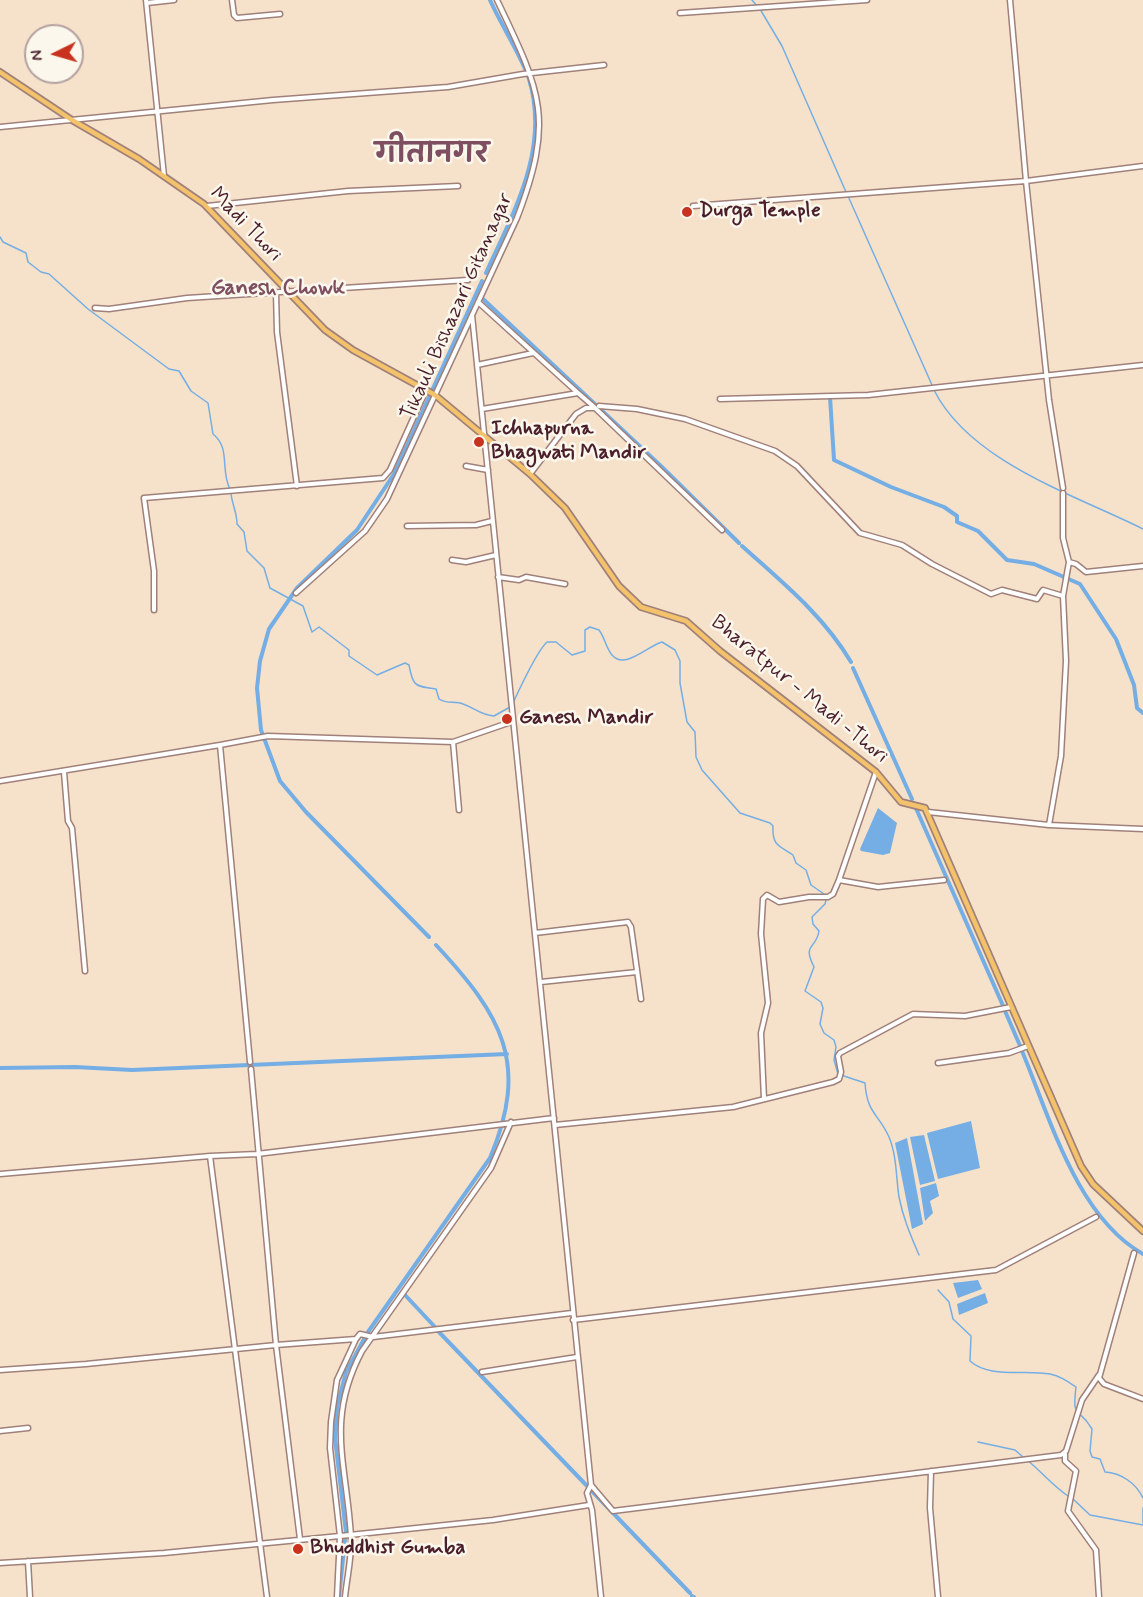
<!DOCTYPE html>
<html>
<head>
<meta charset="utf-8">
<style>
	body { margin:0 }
	#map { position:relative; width:1143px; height:1597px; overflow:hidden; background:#f6e2ca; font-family:Mynerve,sans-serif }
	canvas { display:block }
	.north { position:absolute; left:24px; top:24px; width:60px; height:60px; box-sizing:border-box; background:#fbf7ec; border:2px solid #b4a19f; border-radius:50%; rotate:265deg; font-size:16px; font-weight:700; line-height:24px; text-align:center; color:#4a1f2b }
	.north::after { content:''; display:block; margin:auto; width:21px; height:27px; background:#c8321e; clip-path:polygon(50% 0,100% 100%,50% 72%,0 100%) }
</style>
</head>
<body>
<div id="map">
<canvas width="1143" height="1597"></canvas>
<div class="north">N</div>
</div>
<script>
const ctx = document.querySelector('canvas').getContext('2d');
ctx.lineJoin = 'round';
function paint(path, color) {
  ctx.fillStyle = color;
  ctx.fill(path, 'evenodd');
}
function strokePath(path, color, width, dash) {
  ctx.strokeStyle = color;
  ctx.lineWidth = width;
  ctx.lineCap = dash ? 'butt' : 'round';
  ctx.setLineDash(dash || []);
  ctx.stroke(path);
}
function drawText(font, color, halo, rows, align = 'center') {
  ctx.font = font + ' Mynerve,"Playpen Sans Deva",sans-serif';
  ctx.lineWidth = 5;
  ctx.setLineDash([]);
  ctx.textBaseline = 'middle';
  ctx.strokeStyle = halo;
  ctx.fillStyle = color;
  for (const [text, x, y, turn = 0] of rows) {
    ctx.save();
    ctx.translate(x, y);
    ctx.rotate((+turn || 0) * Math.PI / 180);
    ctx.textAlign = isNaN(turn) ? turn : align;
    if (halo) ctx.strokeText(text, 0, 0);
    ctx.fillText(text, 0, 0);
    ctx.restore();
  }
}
const water = new Path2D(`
	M 878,808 L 897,823 L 890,853 L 883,855 L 861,851 L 860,849 Z
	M 971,1121 L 980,1168 L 938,1179 L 927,1133 Z
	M 924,1135 L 935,1181 L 920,1185 L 910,1137 Z
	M 907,1138 L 923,1224 L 912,1229 L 895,1143 Z
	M 936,1183 L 939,1196 L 930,1201 L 933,1213 L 925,1221 L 920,1188 Z
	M 978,1280 L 982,1289 L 958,1298 L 953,1283 Z
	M 985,1293 L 988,1303 L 959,1315 L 957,1304 Z`);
const stream = new Path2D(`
	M 752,0 L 757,6
	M 760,9 L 782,46 L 846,192
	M 848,196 L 932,385
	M 0,237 L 3,242 L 26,253 L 28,262 L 41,272 L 49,274 L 88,309 L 169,369 L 179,371 L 191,391 L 208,403 L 213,434 C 231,448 220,471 230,489
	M 934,390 C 970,462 1075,495 1143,529
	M 231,493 C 232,505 237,512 237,524 L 244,532 L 247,551 L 264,568 L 270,588 L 303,606 L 312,632 L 319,627 L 349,650 L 349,656 L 377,675 L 405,663 L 409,665 C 413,687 415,686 436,689 L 439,699 C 448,705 455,700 463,704 C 475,708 480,715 494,716 L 510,707
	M 513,703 C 519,690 538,650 547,642 L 556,642 L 572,655 L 585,651 L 585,630 L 590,627 L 599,630 C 605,638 606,648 612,655 C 625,670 646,647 662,642 L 675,650 L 680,661 L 680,683 L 687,722 L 695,732 L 696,757 L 702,770 L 740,813 L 770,823 L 773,826 C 772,845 778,845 793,855 L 796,863 L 806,870 L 811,885 L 827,896 L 825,904 L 812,917 L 813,924 L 819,931 C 816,950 802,943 814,967 L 805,991 L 821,1002 L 823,1008 L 820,1024 L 824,1033 L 834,1040 L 836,1047 L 834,1060 L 838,1074 L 865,1083 C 867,1114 879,1114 889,1137 C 897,1156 896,1178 899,1197 C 903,1218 911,1236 919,1255
	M 938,1290 L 949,1302 L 953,1319 L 971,1336 L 970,1361 C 990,1379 1026,1369 1050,1374 C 1060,1376 1067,1381 1076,1387 C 1072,1421 1078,1405 1092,1429 L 1090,1451 L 1092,1457 L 1100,1459 L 1105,1472 C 1121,1473 1136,1483 1143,1498
	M 978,1442 L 1015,1450 L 1023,1457
	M 1027,1460 C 1042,1472 1052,1485 1068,1496
	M 1072,1498 L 1090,1515 L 1143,1525
	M 1143,1508 L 1143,1523`);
const canal = new Path2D(`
	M 486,273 C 514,211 550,149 529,79 C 522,57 500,23 490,0
	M 483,299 L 663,468 L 739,543
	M 830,397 L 834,460 L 891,487 L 944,507 L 957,516 L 957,522 L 978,531 L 1007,560 L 1034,564 L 1080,584 L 1116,639 L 1134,685 L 1137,708 L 1143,713
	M 742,546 C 783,583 823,615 851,662
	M 853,668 L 912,799
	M 915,806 L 1004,1008
	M 429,937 L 306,812 L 280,781 L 261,730 L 257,688 L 260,661 L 269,629 L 297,588 L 357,530 L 394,474 L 482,281
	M 1005,1011 L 1021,1048
	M 1022,1051 C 1050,1118 1077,1217 1143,1254
	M 0,1068 L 75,1067 L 132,1070 L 507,1054
	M 405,1295 L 435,1327
	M 438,1331 L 690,1593
	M 346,1532 L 335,1438 L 337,1407 L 346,1372 L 368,1332 L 490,1158 C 530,1063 502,1016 436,945
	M 692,1596 L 694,1597
	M 339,1597 L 345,1539`);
const minor = new Path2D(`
	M 146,0 L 164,176
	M 232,0 L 234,15 L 237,18 L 280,14
	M 1010,0 L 1026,181 L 1049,400 L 1063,488
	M 147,3 L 174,0
	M 680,13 L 867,0
	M 0,127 L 273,100 L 448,87 L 523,74 L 604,65
	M 207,206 L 348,191 L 458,186
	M 693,206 L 1026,181 L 1143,166
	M 276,293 L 277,332 L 297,486
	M 478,302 L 578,393
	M 95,308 L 109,309 L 187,298 L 468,280
	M 472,315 L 591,1485
	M 477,365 L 533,353
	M 720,399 L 868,395 L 1143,365
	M 593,406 L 722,530
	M 599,406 L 637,409 L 685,419 L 775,451 L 797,466 L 860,533 L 902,545 L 932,564 L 991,594 L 1002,590 L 1037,599 L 1043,590 L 1063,596 L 1069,562 L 1076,564 L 1086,572 L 1143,566
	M 482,409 L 578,393 L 593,406
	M 466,466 L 488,470
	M 530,474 L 576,414 L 586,408 L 595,408
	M 1063,493 L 1063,538 L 1069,562
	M 407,526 L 476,525 L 492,521
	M 452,560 L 466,562 L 496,555
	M 498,577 L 519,580 L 526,577 L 565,584
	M 296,593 L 365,531 L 387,499 L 517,218 C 555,119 541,92 497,0
	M 154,610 L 154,571 L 144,498 L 383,478 L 390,470 L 426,390
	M 453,742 L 459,810
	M 220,745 L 268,736 L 453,742 L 511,722
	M 64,772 L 68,821 L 72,828 L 85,971
	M 876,772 L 839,880 L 878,887 L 944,880
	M 0,781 L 220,745 L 250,1062
	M 928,812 L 1049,825 L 1143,829
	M 1049,825 L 1061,756 L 1066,661 L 1063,596
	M 535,933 L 628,922 L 631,927 L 641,999
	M 541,982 L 637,972
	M 938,1063 L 1009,1053 L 1028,1046
	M 764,1099 L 761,1033 L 768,1003 L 761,934 L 763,899 L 767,895 L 779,902 L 809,897 L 828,897 L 833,894 L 839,880
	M 555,1125 L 733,1107 L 833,1082 L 839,1079 L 841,1072 L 838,1056 L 840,1053 L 913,1014 L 965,1016 L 1011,1007
	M 210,1156 L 257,1154 L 554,1118
	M 0,1174 L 210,1156 L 267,1597
	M 1134,1253 L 1099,1378 L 1104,1384 L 1143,1399
	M 573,1320 L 996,1270 L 1096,1217
	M 0,1370 L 86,1364 L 276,1345 L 251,1069
	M 482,1372 L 577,1357
	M 0,1431 L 28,1428
	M 1065,1454 L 1065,1461 L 1076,1471 L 1068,1511 L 1096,1550 L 1099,1597
	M 931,1471 L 930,1508 L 938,1597
	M 300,1539 L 276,1345 L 356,1339
	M 28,1561 L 30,1597
	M 0,1563 L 164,1553 L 340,1536 L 493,1520 L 589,1505
	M 337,1597 L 340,1536 L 330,1448 L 331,1422 L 337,1380 L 356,1339 L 360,1334 L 373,1337 L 572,1313
	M 345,1597 C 347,1577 352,1557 351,1537 C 347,1464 325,1421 362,1351 L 491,1168 L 511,1122
	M 601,1597 L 592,1510 L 587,1493 L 591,1485 L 613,1511 L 1061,1455 L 1066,1451 L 1082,1400 L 1099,1375`);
const major = new Path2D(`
	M 0,72 L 72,120 L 139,159 L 204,204 L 325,330 L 353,350 L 435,395 L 530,474 L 565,508 L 619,586 L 641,607 L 686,621 L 720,651 L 876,772 L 901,802 L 925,808 L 1081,1166 L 1093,1184 L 1143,1231`);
const markers = [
	[687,212,6,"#c8321e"],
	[479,442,6,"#c8321e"],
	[507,719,6,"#c8321e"],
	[298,1549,6,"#c8321e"]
];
const poiNames = [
	["Durga Temple",699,212],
	["Ichhapurna",491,430],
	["Bhagwati Mandir",491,454],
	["Ganesh Mandir",519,719],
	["Bhuddhist Gumba",310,1549]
];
const streetNames = [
	["Madi Thori",245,225,46],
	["Tikauli Bishazari Gitanagar",458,307,-66],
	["Bharatpur - Madi -Thori",799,690,39]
];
const neighbourhoodNames = [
	["Ganesh Chowk",278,289]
];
const districtNames = [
	["गीतानगर",432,156]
];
paint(water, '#74aee4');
strokePath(stream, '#74aee4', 1.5);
strokePath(canal, '#74aee4', 4);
strokePath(minor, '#a0807a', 7);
strokePath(major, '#a0807a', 8);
strokePath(minor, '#fff', 4);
strokePath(major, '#f3c26a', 4.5);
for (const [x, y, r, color] of markers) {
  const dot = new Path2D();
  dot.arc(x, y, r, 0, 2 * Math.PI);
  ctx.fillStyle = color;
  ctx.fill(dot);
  strokePath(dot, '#fbf7ec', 2);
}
drawText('bold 21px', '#4a1f2b', '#fbf7ec', poiNames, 'left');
drawText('21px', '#4a1f2b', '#fbf7ec', streetNames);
drawText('bold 22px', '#7e4f60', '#fbf7ec', neighbourhoodNames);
drawText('bold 27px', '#7e4f60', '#fbf7ec', districtNames);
</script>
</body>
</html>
